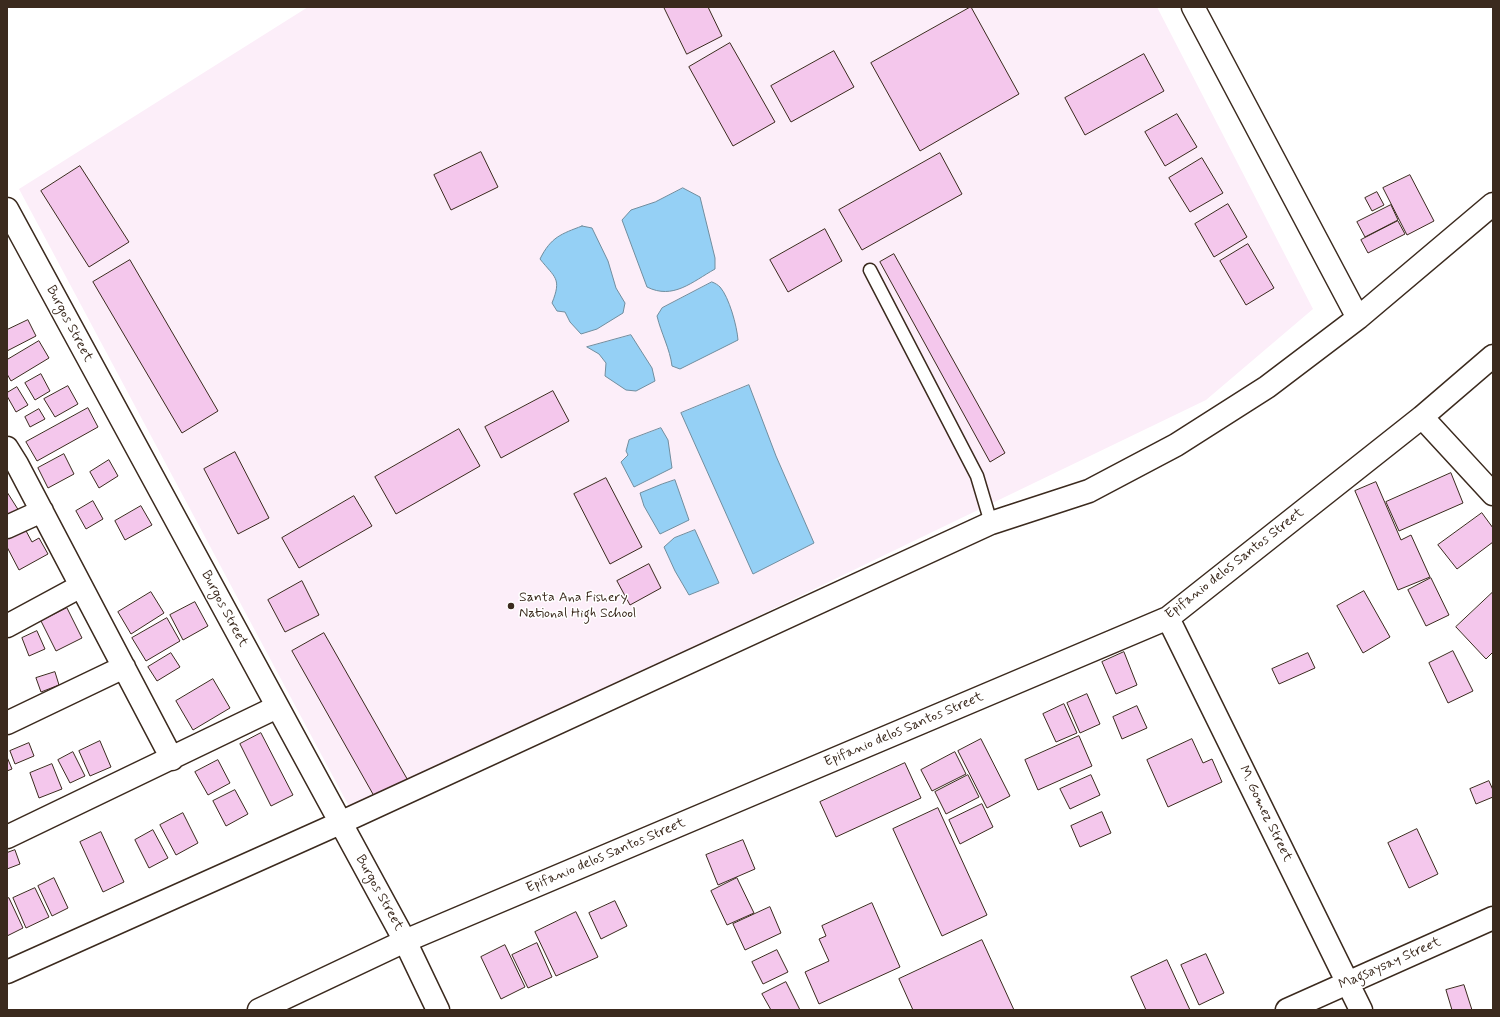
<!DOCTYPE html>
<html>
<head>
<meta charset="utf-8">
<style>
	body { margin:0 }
	#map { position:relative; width:1500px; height:1017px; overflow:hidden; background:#fff; font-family:Mynerve,sans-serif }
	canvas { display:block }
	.frame { position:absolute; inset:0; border:8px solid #3b2a1e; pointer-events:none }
</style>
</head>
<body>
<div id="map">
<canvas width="1500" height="1017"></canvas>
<div class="frame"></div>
</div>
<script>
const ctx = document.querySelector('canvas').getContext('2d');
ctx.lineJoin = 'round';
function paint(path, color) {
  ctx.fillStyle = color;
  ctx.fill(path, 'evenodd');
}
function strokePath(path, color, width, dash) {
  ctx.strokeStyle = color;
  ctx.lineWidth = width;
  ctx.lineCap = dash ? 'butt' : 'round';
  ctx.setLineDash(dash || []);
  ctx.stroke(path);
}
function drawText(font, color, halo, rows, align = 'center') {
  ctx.font = font + ' Mynerve,sans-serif';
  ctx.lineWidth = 3;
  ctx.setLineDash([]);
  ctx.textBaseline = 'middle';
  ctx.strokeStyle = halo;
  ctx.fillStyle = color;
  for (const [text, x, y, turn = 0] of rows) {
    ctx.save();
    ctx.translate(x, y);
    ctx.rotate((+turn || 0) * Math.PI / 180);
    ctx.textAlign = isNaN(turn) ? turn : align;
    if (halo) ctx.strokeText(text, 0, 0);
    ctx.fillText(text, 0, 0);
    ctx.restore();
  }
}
const built = new Path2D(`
	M 308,7 L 1157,7 L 1313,309 L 1206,400 L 352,812 L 19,189 Z`);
const water = new Path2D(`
	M 683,188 L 700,197 L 715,258 L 715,269 C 692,282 673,300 647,287 L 622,220 L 631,210 L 655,202 Z
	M 582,226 L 592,228 L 608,261 L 616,288 L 625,303 L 623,313 L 597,329 L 581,334 L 570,322 L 565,312 L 557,311 L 552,303 C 562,278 555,278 540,259 C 551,237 561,234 582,226 Z
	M 712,282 C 715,283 718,285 720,287 C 729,297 737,326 738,340 L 680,369 L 672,366 C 670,349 661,333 657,316 L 662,308 Z
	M 631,335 L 652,368 L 655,381 L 636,391 L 626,390 L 605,376 L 606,363 L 599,354 L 587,347 Z
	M 749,385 L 776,456 L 814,543 L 753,574 L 681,413 Z
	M 661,428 L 668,440 L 672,468 L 634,487 L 621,462 L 628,455 L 626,451 L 629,440 Z
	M 675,480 L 689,520 L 660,534 L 644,506 L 640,493 L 662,484 Z
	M 695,530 L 719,583 L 689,595 L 675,571 L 664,547 L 674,538 Z`);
const building = new Path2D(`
	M 664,7 L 708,7 L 722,36 L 687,54 Z
	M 971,7 L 1019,94 L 920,151 L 871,63 Z
	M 730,43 L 775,122 L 733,146 L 689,67 Z
	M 834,51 L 854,87 L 791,122 L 771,86 Z
	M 1144,54 L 1164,91 L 1085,135 L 1065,98 Z
	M 1177,114 L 1197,147 L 1165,166 L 1145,132 Z
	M 481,152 L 498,187 L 451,210 L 434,175 Z
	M 940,153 L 962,194 L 862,250 L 839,210 Z
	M 1202,158 L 1223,193 L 1190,212 L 1169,178 Z
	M 80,166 L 129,242 L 89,267 L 41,191 Z
	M 1410,175 L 1434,221 L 1407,235 L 1383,188 Z
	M 1377,192 L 1384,205 L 1372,211 L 1365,198 Z
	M 1228,204 L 1247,237 L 1214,257 L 1195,224 Z
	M 1391,205 L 1398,220 L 1365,237 L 1357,222 Z
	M 1398,221 L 1405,234 L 1368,253 L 1361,240 Z
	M 825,229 L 842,261 L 788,292 L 770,260 Z
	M 1248,244 L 1274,288 L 1246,305 L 1220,261 Z
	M 894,254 L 1005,453 L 990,462 L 880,262 Z
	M 130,260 L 218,411 L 182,433 L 93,282 Z
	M 28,320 L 36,336 L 7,351 L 7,330 Z
	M 39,341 L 49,358 L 11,381 L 7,374 L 7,360 Z
	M 41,374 L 50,391 L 35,400 L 25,383 Z
	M 68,386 L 78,404 L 55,417 L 44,399 Z
	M 17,387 L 28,405 L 16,412 L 7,396 L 7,393 Z
	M 553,391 L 569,421 L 501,458 L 485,427 Z
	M 88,408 L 98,427 L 37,461 L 26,442 Z
	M 39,409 L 45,419 L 30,427 L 25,417 Z
	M 459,429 L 480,466 L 396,514 L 375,477 Z
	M 235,452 L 269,518 L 238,534 L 204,469 Z
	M 64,454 L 74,474 L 48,488 L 38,468 Z
	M 109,460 L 118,476 L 99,488 L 90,472 Z
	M 1451,473 L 1463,503 L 1399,531 L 1386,502 Z
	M 606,478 L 642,547 L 610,564 L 574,494 Z
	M 1376,482 L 1401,540 L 1411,535 L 1430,577 L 1398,590 L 1355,491 Z
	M 7,492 L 19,511 L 7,518 Z
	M 354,496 L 372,526 L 299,568 L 282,538 Z
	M 93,501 L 103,519 L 86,529 L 76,511 Z
	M 141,506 L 152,525 L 125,540 L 115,521 Z
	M 1482,513 L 1493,528 L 1493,542 L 1457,569 L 1438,545 Z
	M 25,529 L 32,542 L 39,538 L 48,554 L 19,570 L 7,547 L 7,538 Z
	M 649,564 L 661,588 L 630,605 L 617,581 Z
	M 1431,578 L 1449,615 L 1426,626 L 1408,590 Z
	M 302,581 L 319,615 L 285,632 L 268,600 Z
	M 1364,591 L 1390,637 L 1363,653 L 1337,606 Z
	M 151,592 L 164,613 L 131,634 L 118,612 Z
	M 1493,592 L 1493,652 L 1486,659 L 1456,627 Z
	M 195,602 L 208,626 L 183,640 L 170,615 Z
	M 67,608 L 82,638 L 56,651 L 41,621 Z
	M 167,618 L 180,641 L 146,661 L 132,638 Z
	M 37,631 L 45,649 L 29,656 L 22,638 Z
	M 324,633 L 410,784 L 378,803 L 292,651 Z
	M 1453,651 L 1473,691 L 1448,703 L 1429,663 Z
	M 1124,652 L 1137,685 L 1116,694 L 1102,662 Z
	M 171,653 L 180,667 L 157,681 L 148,667 Z
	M 1308,653 L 1315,668 L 1279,684 L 1272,669 Z
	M 55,672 L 59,685 L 41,692 L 36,678 Z
	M 213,679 L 230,708 L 193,730 L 176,701 Z
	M 1087,694 L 1100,724 L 1080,733 L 1067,703 Z
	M 1064,704 L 1077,733 L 1056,742 L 1043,714 Z
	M 1137,706 L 1147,728 L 1122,739 L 1113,717 Z
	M 261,733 L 293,795 L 271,806 L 240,744 Z
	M 1079,736 L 1092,766 L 1038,790 L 1025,760 Z
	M 981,739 L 1010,796 L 987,808 L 958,751 Z
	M 1192,739 L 1203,763 L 1212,759 L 1222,782 L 1168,807 L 1147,760 Z
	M 100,741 L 111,767 L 90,776 L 79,751 Z
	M 29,743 L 34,756 L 15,764 L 10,751 Z
	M 73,752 L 85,776 L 70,783 L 58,760 Z
	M 955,752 L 966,774 L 932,791 L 921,770 Z
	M 7,757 L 12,769 L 7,771 Z
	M 218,760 L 230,783 L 208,795 L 195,772 Z
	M 905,763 L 921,798 L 836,837 L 820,802 Z
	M 52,764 L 62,789 L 39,798 L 30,773 Z
	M 968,775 L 979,797 L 946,814 L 935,792 Z
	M 1091,775 L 1100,795 L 1070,809 L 1060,789 Z
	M 1489,781 L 1493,790 L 1493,797 L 1476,804 L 1470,789 Z
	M 235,790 L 248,814 L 226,826 L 213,801 Z
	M 982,804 L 993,827 L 960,844 L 949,820 Z
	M 938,808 L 987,915 L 942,936 L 893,829 Z
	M 1102,812 L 1111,833 L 1080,847 L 1071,826 Z
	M 183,813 L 198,843 L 176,855 L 160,825 Z
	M 1417,829 L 1438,874 L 1409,888 L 1388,843 Z
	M 153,830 L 168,858 L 149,868 L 135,840 Z
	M 101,832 L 124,882 L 103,892 L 80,842 Z
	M 743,840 L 755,869 L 718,885 L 706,855 Z
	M 15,850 L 20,864 L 7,869 L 7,853 Z
	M 54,878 L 68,908 L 52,916 L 38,886 Z
	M 737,878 L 754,913 L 727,925 L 711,891 Z
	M 35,888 L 49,917 L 26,928 L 13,898 Z
	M 9,898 L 23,928 L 7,936 L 7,899 Z
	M 615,901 L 627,926 L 601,939 L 589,913 Z
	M 872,903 L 900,967 L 819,1004 L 805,972 L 829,961 L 819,939 L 826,936 L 822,926 Z
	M 770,907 L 781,933 L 745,950 L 733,924 Z
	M 576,912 L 598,957 L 556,976 L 535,932 Z
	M 982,940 L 1014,1010 L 913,1010 L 899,979 Z
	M 537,943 L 552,977 L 528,988 L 512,955 Z
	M 505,945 L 525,987 L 501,999 L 481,957 Z
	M 777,950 L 788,972 L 763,984 L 752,962 Z
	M 1206,954 L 1224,993 L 1199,1005 L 1181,965 Z
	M 1167,960 L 1190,1010 L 1146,1010 L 1131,977 Z
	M 786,982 L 800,1010 L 771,1010 L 762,994 Z
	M 1464,985 L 1472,1010 L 1452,1010 L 1446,990 Z`);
const lane = new Path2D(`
	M 870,270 L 977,476 L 991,523`);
const street = new Path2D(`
	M 1193,7 L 1358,318
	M 7,209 L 405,941 L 438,1010
	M 1422,417 L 1493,494
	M 7,448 L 17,464 L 172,759
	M 7,527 L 42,511
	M 1168,618 L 1361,1010
	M 7,626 L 81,586
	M 7,723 L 124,667
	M 7,837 L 277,707
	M 7,972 L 340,823 L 991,523 L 1089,491 L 1176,445 L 1267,387 L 1358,318 L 1493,204
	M 259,1010 L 405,941 L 1168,618 L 1422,417 L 1493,356
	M 1287,1010 L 1493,918`);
const markers = [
	[511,606,4,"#3b2a1e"]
];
const streetNames = [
	["Burgos Street",69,324,62],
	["Epifanio delos Santos Street",1235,564,-38],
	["Burgos Street",224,609,62],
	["Epifanio delos Santos Street",904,730,-23],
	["M. Gomez Street",1265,814,64],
	["Epifanio delos Santos Street",606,856,-23],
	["Burgos Street",379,893,61],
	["Magsaysay Street",1390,964,-24]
];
const poiNames = [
	["Santa Ana Fishery",519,598],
	["National High School",519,614]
];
paint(built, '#fceef9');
paint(water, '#95d0f5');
strokePath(water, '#718e9f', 1);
paint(building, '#f4c7ec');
strokePath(building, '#3b2a1e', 1);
strokePath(lane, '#3b2a1e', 15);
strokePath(street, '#3b2a1e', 25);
strokePath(lane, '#fff', 12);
strokePath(street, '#fff', 22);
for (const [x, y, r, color] of markers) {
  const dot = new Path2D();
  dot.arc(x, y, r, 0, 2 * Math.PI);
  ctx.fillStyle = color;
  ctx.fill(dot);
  strokePath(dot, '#fff', 1.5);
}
drawText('14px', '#3b2a1e', '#fff', streetNames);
drawText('14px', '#3b2a1e', '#fff', poiNames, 'left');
</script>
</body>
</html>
